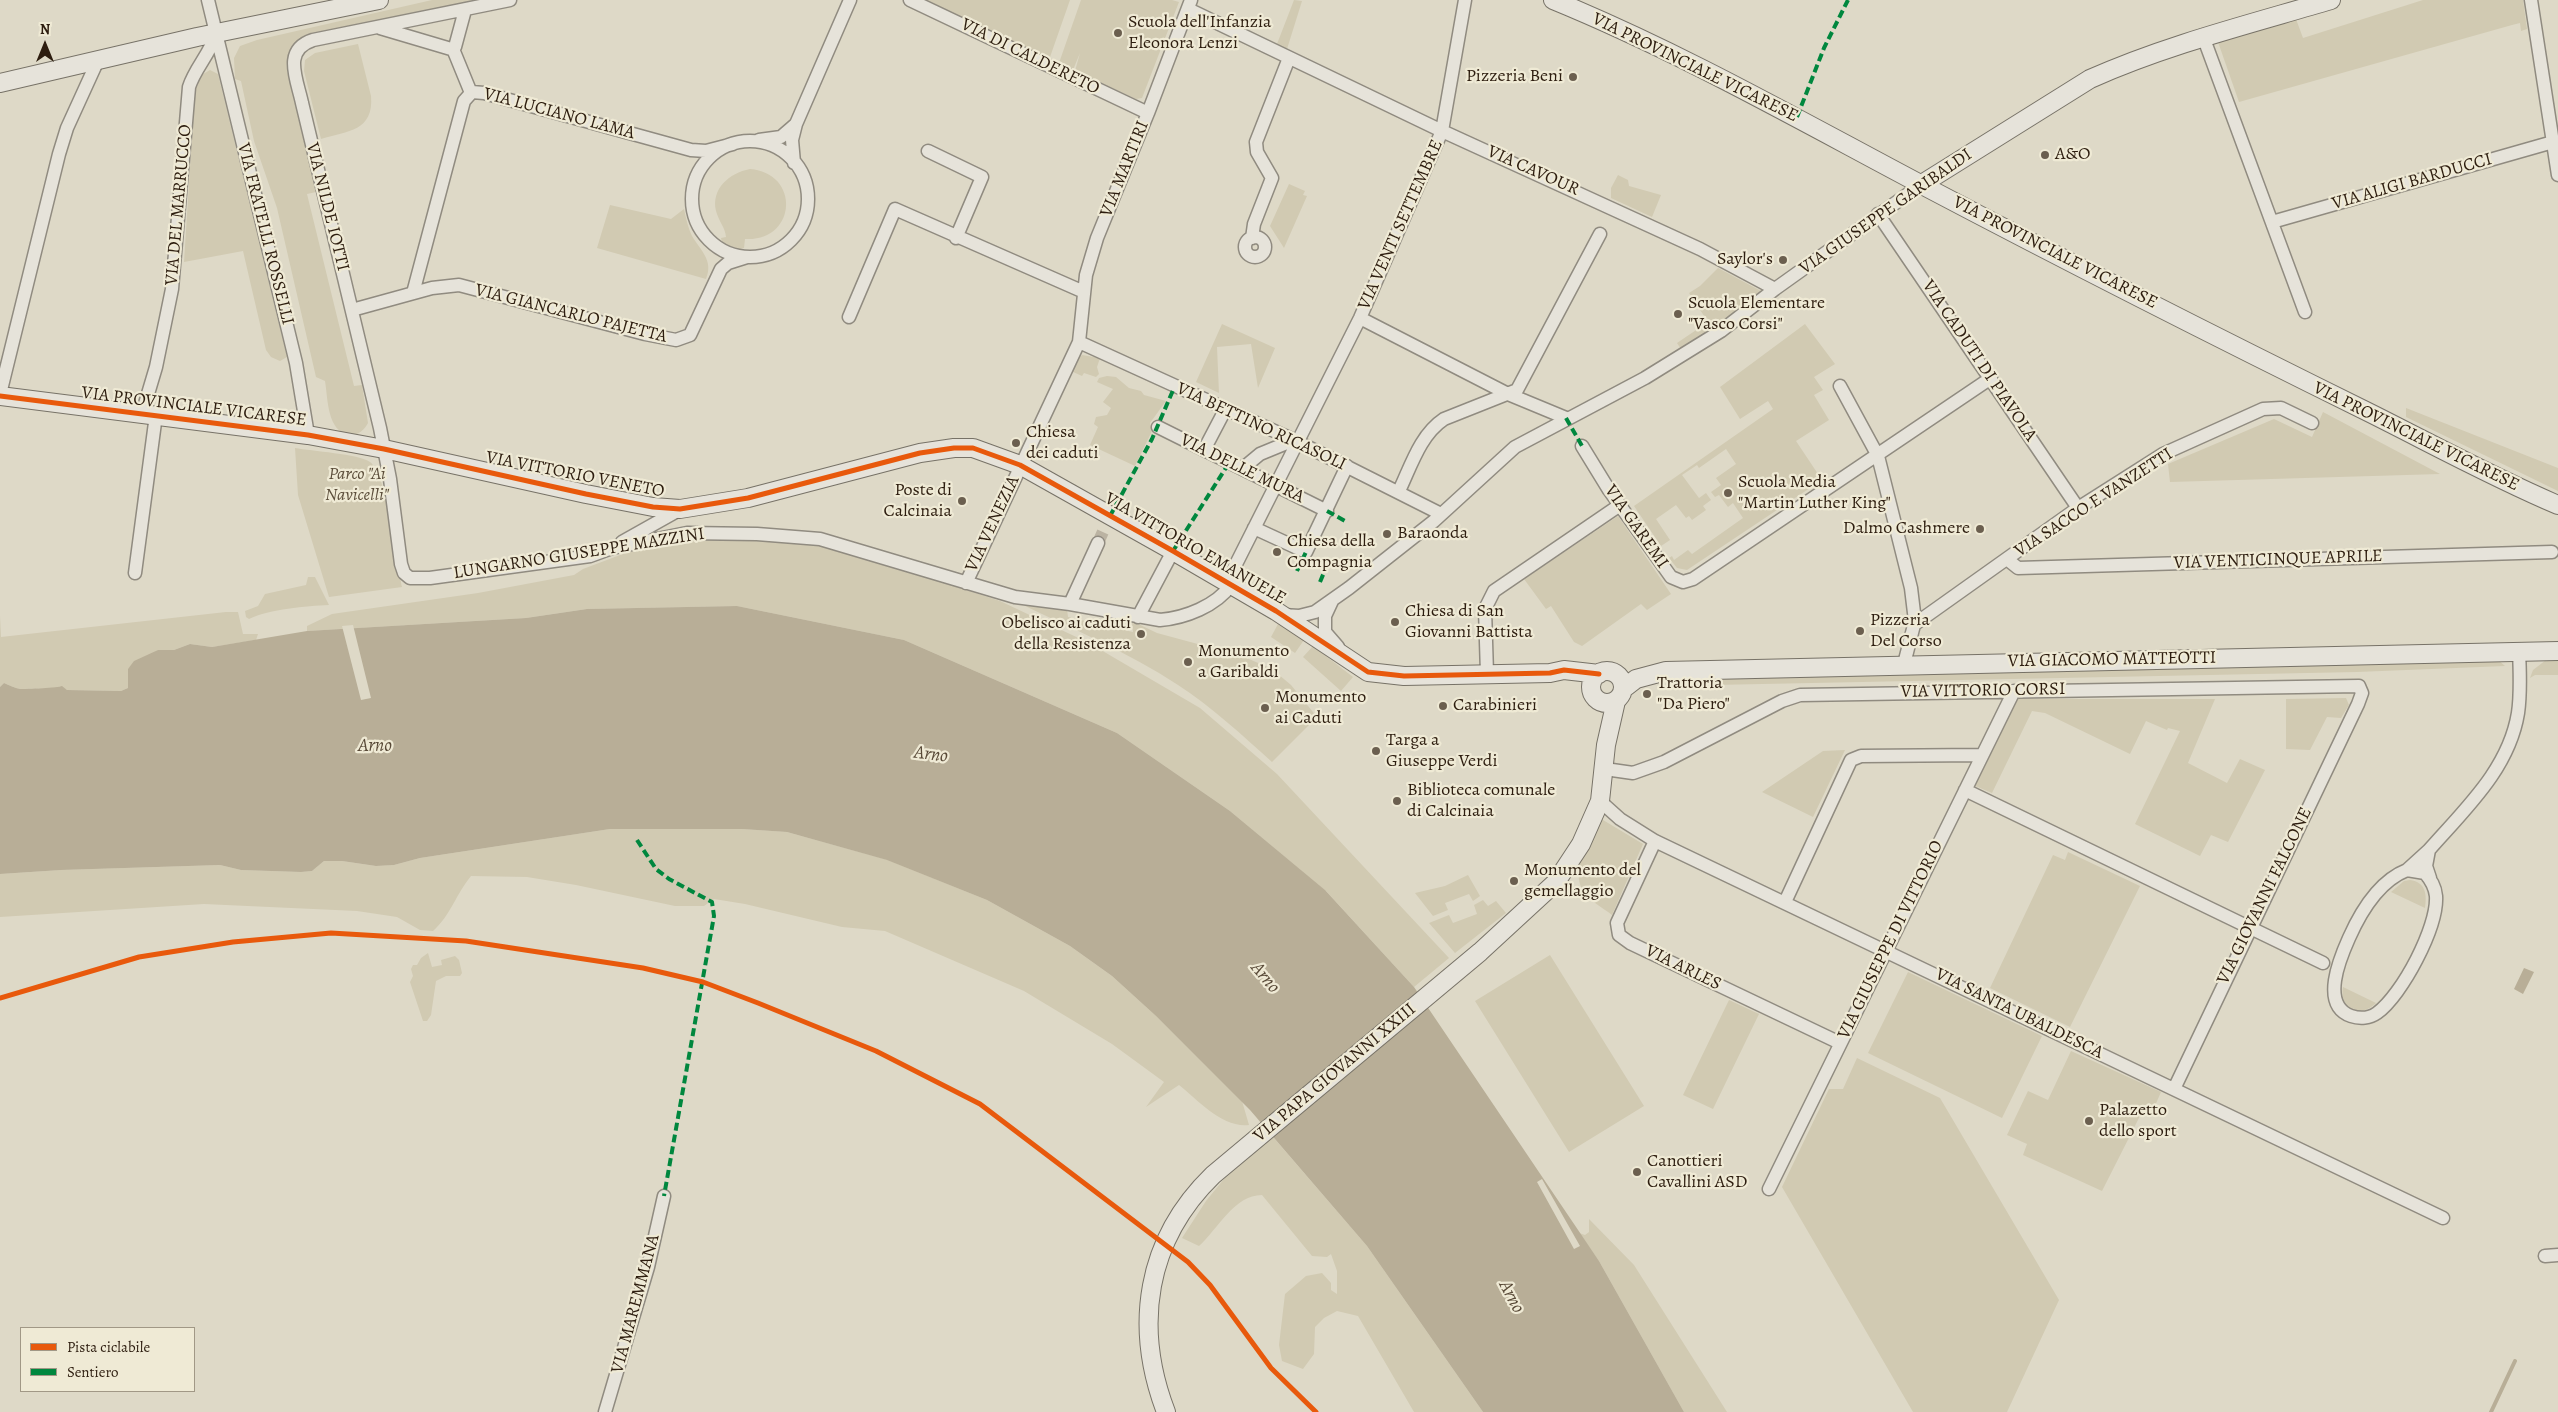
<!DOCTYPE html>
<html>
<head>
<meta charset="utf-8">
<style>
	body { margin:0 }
	#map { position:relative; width:2558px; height:1412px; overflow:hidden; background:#ded9c7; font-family:Alegreya,serif }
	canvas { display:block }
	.legend { position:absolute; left:20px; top:1327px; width:175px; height:65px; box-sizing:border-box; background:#efead5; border:1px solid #a19886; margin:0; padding:6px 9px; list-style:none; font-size:15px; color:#2d1d0f }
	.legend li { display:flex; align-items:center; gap:10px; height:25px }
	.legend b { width:25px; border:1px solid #a19886 }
	.north { position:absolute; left:20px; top:20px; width:50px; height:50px; -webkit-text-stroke:4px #efead5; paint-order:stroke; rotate:0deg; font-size:14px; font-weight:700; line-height:20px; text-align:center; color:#2d1d0f }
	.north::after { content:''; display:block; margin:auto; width:18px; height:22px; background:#2d1d0f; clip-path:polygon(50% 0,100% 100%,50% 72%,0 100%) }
</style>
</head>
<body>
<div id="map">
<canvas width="2558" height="1412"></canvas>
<ul class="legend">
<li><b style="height:6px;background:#e8590c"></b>Pista ciclabile</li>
<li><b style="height:6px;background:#00873e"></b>Sentiero</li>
</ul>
<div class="north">N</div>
</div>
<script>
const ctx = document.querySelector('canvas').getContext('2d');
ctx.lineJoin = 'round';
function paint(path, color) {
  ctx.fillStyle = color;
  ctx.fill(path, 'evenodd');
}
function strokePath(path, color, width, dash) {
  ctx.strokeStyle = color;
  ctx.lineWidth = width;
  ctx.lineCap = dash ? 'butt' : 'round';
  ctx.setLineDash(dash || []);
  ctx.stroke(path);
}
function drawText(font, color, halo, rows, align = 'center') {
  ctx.font = font + ' Alegreya,serif';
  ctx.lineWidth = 4.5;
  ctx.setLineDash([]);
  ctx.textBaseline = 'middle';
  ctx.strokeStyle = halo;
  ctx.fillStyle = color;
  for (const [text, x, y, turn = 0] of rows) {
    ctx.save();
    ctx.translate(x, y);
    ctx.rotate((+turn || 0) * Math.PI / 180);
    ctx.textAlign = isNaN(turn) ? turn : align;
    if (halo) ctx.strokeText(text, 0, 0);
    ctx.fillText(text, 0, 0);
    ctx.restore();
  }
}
const green = new Path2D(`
	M 432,0 L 475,0 L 309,36 C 292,42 286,52 287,70 L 316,192 L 307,194 L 354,386 L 362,385 L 368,423 C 364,430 358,436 349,435 C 327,431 328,399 325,381 L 316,377 L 277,208 L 254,141 L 241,81 L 235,79 L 234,58 L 240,46 L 257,40 Z
	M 926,0 L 1070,0 L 1050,57 L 1012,43 Z
	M 1081,0 L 1172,0 L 1179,2 L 1142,98 L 1136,99 L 1075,71 L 1080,53 L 1073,70 L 1059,63 Z
	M 1294,0 L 1302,1 L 1287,49 L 1277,44 Z
	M 2423,0 L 2523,0 L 2527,29 L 2521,31 L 2520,23 L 2512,25 L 2239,102 L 2218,42 L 2296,19 L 2303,38 Z
	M 358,44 L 371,96 C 374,131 348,131 321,139 L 304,71 L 305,60 L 315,53 Z
	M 210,70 L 218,74 L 287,357 L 280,361 L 271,357 L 266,350 L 243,251 L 184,262 L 195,88 L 198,77 Z
	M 750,169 C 801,173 797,242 745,239 L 744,248 L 731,251 L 723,246 L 721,238 L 726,237 C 725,227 719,222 716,211 C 711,189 729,173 750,169 Z
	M 1618,175 L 1628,180 L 1629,186 L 1661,195 L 1652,217 L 1611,198 L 1611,188 Z
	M 1289,184 L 1305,191 L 1303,195 L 1307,196 L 1284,248 L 1270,226 Z
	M 610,205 L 671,219 L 684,209 C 686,218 688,228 692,236 C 700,250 714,260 706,279 L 597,248 Z
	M 1718,268 L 1761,291 L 1709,332 L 1681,349 L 1677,343 L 1708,322 L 1689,293 L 1700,286 Z
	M 1222,324 L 1275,348 L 1258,388 L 1251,344 L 1217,347 L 1219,393 L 1196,382 Z
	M 1805,324 L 1835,364 L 1814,377 L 1823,390 L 1814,395 L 1829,420 L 1796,441 L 1822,480 L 1687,570 L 1677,568 L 1669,558 L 1672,556 L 1674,560 L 1688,550 L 1692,554 L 1743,518 L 1733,503 L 1728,507 L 1719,495 L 1715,497 L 1711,492 L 1721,485 L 1716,478 L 1736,464 L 1726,449 L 1699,468 L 1697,465 L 1682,475 L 1699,498 L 1706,493 L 1711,500 L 1703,506 L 1706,510 L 1692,520 L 1689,516 L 1686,518 L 1676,505 L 1656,519 L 1670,540 L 1661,546 L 1634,506 L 1773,409 L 1768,401 L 1740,419 L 1720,387 Z
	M 1082,355 L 1100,358 L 1097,367 L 1099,374 L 1096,377 L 1084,373 L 1082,376 L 1071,371 L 1075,361 Z
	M 1107,376 L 1116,377 L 1129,388 L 1141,391 L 1144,395 L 1166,401 L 1150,423 L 1152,431 L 1135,466 L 1090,445 L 1098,427 L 1094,424 L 1096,417 L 1107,415 L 1111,408 L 1103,402 L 1113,389 L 1097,382 L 1099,378 Z
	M 2406,408 L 2558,468 L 2558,491 L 2406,417 Z
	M 2323,412 L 2440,474 L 2170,482 L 2168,464 L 2274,419 L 2312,437 Z
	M 295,448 C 311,451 359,454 370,462 C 387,474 398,564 402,587 L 329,597 L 298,495 Z
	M 1618,516 L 1671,594 L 1647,610 L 1641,604 L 1582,646 L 1574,642 L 1551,606 L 1546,609 L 1524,579 Z
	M 692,538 L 760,539 L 819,546 L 917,574 L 1000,601 L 1089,643 L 1200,708 L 1277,774 L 1449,958 L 1414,987 L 1327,892 L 1230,811 L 1117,733 L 904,640 L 737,606 L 587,609 L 526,618 L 307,631 L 307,626 L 332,614 L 478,593 L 574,575 L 583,569 L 644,546 Z
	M 308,577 L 315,577 L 329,605 C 306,606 270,609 249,619 L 246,617 L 245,611 L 258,606 L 265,594 L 306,585 Z
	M 1019,603 L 1067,609 L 1068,617 L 1133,632 L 1132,621 L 1157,633 L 1242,656 L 1272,669 L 1291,685 L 1317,717 L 1272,762 C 1242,735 1212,707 1178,685 C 1128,652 1073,629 1019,603 Z
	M 226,612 L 238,612 L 243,634 L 258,634 L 256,640 L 212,647 L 190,644 L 174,650 L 158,650 L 128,669 L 128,688 L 121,691 L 67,690 L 62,687 C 59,688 26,689 20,689 C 15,688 9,685 4,683 L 0,687 L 0,616 L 1,637 Z
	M 1278,624 L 1304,640 L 1295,653 L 1271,637 Z
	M 1313,646 L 1353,677 L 1341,691 L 1303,657 Z
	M 2497,659 L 2505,666 L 2357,672 L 1713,685 L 1713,676 Z
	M 2546,660 L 2558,660 L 2558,675 L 2535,675 L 2530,678 L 2533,670 Z
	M 2346,698 L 2349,705 L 2341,718 L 2327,717 L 2310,750 L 2286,749 L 2286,699 Z
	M 2016,699 L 2215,699 L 2188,763 L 2227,783 L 2240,759 L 2265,770 L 2228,842 L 2211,835 L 2200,856 L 2135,824 L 2180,731 L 2168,728 L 2167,730 L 2146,721 L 2130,754 L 2045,713 L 2032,711 L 1992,793 L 1973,785 Z
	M 1845,750 L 1813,817 L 1762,792 L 1823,751 Z
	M 1598,817 L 1643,844 L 1612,915 C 1603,908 1590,901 1584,892 C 1569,871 1589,836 1598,817 Z
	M 610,829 L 742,829 L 787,832 L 888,860 L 987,900 L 1070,946 L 1112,976 L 1156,1016 L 1242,1101 L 1249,1125 C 1222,1128 1198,1100 1179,1085 L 1146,1107 L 1164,1082 L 1112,1044 L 1024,991 L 885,931 L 842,927 L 745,904 L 714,899 L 704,906 L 675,906 L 576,885 L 527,877 L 471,876 C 456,894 451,915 433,931 L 420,930 L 397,917 L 357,911 L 204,904 L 0,917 L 0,874 L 61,870 L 220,865 L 241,870 L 301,872 L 312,871 L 324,861 L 342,861 L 376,866 L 394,865 L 420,858 Z
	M 2068,852 L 2140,886 L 2070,1027 L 1990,988 L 2053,855 L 2065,860 Z
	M 1468,875 L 1480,896 L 1473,901 L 1469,894 L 1445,903 L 1448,910 L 1433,916 L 1415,893 L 1445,886 Z
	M 2410,880 C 2426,882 2427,895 2425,908 L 2391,892 L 2404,881 Z
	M 1483,900 L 1488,906 L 1496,901 L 1506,913 L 1455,953 L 1429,923 L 1449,915 L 1453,923 L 1477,914 L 1474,905 Z
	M 428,953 L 432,967 L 442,965 L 441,960 L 455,956 L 459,960 L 462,973 L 460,976 L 446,976 L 436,981 L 431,1015 L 427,1021 L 423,1021 L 410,982 L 413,976 L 411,969 L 413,965 L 417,965 L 421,958 Z
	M 1550,955 L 1644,1106 L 1569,1152 L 1475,1001 Z
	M 1908,972 L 2042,1036 L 2002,1118 L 1868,1053 Z
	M 2343,987 L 2376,1003 C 2360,1019 2339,1010 2343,987 Z
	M 1729,1000 L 1759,1014 L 1713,1109 L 1683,1095 Z
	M 2071,1051 L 2161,1092 L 2150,1117 L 2141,1114 L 2102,1191 L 2023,1155 L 2027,1144 L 2007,1135 L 2028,1091 L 2048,1100 Z
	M 1857,1058 L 1940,1098 L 2059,1300 L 2007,1412 L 1913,1412 L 1782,1187 L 1829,1089 L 1843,1089 Z
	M 1273,1137 L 1367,1246 L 1483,1412 L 1414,1412 L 1358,1316 L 1337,1311 L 1324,1318 L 1315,1327 L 1314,1354 L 1303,1369 L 1282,1361 L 1279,1345 L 1285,1294 L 1306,1276 L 1322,1273 L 1331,1283 L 1331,1290 L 1337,1294 L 1337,1271 L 1331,1254 L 1327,1257 L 1312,1256 L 1262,1195 C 1234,1195 1218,1229 1199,1246 L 1182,1238 L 1206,1201 L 1224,1179 Z
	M 1589,1219 L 1634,1265 L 1727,1412 L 1684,1412 L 1599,1261 L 1579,1233 L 1585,1235 L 1589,1232 Z`);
const water = new Path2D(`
	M 737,606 L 904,640 L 1117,733 L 1230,811 L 1325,890 L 1414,987 L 1599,1261 L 1684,1412 L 1483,1412 L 1367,1246 L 1250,1110 L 1156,1016 L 1112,976 L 1070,946 L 987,900 L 887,860 L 787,832 L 742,829 L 610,829 L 420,858 L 394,865 L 376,866 L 342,861 L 324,861 L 312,871 L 301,872 L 241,870 L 220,865 L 61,870 L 0,874 L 0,687 L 4,683 C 9,685 15,688 20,689 C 26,689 59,688 62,686 L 67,690 L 121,691 L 128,688 L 128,669 L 134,661 L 158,650 L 174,650 L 190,644 L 212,647 L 307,631 L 526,618 L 587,609 Z
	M 2524,968 L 2534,972 L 2523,994 L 2514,989 Z`);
const pier = new Path2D(`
	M 353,625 L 371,698 L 361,700 L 342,626 Z
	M 1542,1179 L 1580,1246 L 1574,1249 L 1537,1182 Z`);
const stream = new Path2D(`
	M 2491,1412 L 2515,1361`);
const streetTunnel = new Path2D(`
	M 1098,543 L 1105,527`);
const street = new Path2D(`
	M 208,0 L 296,363 L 308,435
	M 510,0 L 313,40 C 282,50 297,79 302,103 L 380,428 L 390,479 L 401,564 L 404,573 L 410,578 L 430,578 L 590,556 L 612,548 L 687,533 L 757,534 L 820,539 L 1015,597 L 1070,604 L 1160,620 C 1185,618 1216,606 1231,585
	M 910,0 L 1148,113
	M 2531,0 L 2558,175
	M 1188,9 L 1442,131 L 1700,249 L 1775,289
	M 380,28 L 451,49 L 455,47 L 465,10
	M 2204,39 L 2305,312
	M 453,49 L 471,93
	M 759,140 L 781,137 L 796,124
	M692 199a58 58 0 1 1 116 0a58 58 0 1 1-116 0Z
	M 928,151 L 982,177 L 956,238
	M 794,163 L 792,140 L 796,124 L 850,0
	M 1878,214 L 2078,508
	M 2272,222 L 2553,142
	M1245 247a10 10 0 1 1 20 0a10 10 0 1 1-20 0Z
	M 1252,238 L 1254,224 L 1272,178 L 1257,152 L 1256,142 L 1289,58
	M 413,293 L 464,101 L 472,92 L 484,93 L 691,150 L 706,151 L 733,144
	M 352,310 L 432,288 L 459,285 L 645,334 L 676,340 L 690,335 L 721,269 L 728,263 L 747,257
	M 849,317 L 895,209 L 1084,292
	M 1360,318 L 1508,394 L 1566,418
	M 1079,342 L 1294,440 L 1441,514
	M 1840,386 L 1878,456 L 1911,588 L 1915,621 L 1904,664
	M 0,394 L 59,154 L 67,128 L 98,60
	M 142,414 L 156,367 L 172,289 L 189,87 C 195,68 210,54 216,34
	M 1158,427 L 1327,511
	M 1582,446 L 1609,490 L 1671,577 L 1683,582 L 1693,579 L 1991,378
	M 1204,450 L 1225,410
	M 1242,469 L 1260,454 L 1294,440
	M 1399,491 C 1411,466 1420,435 1444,419 L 1517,390 L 1600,234
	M 1254,528 L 1306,552 L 1347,466
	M 622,542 L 679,510
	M 2008,560 L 2018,568 L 2552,552
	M 135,573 L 156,415
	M 1227,582 L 1360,318 L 1442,131 L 1465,0
	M 966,583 L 1079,342 L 1086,275 L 1097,238 L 1148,113 L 1191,0
	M 1332,601 L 1325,616 L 1325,632 L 1338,647
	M 1070,604 L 1098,543
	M 1283,615 L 1299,616 L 1315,612 L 1349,588 L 1434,521 L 1515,447 L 1645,378 L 1721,331 L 1775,289 L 1922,184
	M 1138,617 L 1173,551
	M 1915,624 L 2078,508 L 2163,454 L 2263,409 L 2281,408 L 2312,423
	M 1487,674 L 1485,609 L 1494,591 L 1620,505
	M 1605,769 L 1633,773 L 1664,762 L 1782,701 L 1800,695 L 2359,686 L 2362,693 L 2358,704 L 2174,1089
	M 1965,790 L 2323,963
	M 1600,801 L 1620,819 L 1655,841 L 2443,1218
	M 1655,841 L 1617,923 L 1619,935 L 1630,943 L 1840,1043
	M 2429,850 C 2465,809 2509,769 2518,713 C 2521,693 2520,672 2519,651
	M 2407,870 L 2425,873 C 2431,880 2435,886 2436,896 C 2438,927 2402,995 2377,1013 C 2370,1018 2360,1019 2351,1016 C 2320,1005 2340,958 2349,938 C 2361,911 2379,881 2407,870 Z
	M 2407,870 L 2429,850 L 2426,866 L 2430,878
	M 1785,902 L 1851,760 L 1861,756 L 1982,755
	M 1769,1189 L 2014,691
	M 2545,1256 L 2558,1255
	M 605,1412 L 648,1267 L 664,1196`);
const secondary = new Path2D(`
	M 1553,0 C 1680,52 1801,121 1922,185 C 2070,263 2220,339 2370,413 C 2432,444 2494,478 2558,505
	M 0,83 L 197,37 L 379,0
	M 1922,184 L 2090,79 C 2166,45 2250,24 2331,0
	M 0,396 L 308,435 L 384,449 L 586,494 L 653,507 L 680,509 L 748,498 L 920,453 L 954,448 L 973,448 L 1020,465 L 1173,551 L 1276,611 L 1368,672 L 1404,676 L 1550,673 L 1564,670 L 1599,674
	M1591 687a16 16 0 1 1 32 0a16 16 0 1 1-32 0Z
	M 1623,689 L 1636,679 L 1666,671 L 2558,651
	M 1166,1412 C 1133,1326 1146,1240 1213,1175 L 1480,952 L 1556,882 L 1581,844 L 1600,801 L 1606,745 L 1616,701`);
const quiet = new Path2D(`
	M 1797,117 L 1824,48 L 1848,0
	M 1566,418 L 1582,446
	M 1327,511 L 1347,522
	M 1110,516 L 1152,439 L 1174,388
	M 1173,551 L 1229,463
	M 1297,571 L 1306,552
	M 1320,582 L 1330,558
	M 637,840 L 656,869 L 669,879 L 712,902 L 714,916 L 664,1196`);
const cycleway = new Path2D(`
	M 0,396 L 308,435 L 384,449 L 586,494 L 653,507 L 680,509 L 748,498 L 920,453 L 954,448 L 973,448 L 1020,465 L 1173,551 L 1276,611 L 1368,672 L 1404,676 L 1550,673 L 1564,670 L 1599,674
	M 0,998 L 139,957 L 233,942 L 331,933 L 466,941 L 643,968 L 703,982 L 758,1003 L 876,1051 L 980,1104 L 1188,1262 L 1210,1285 L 1271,1368 L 1316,1412`);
const markers = [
	[1118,33,5,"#6b5f4f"],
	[1573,77,5,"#6b5f4f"],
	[2045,155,5,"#6b5f4f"],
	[1783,260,5,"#6b5f4f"],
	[1678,314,5,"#6b5f4f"],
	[1016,443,5,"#6b5f4f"],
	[1728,493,5,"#6b5f4f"],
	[962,501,5,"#6b5f4f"],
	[1980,529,5,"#6b5f4f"],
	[1387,534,5,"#6b5f4f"],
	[1277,552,5,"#6b5f4f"],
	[1395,622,5,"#6b5f4f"],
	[1860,631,5,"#6b5f4f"],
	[1141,634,5,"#6b5f4f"],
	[1188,662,5,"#6b5f4f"],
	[1647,694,5,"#6b5f4f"],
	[1443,706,5,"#6b5f4f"],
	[1265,708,5,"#6b5f4f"],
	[1376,751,5,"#6b5f4f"],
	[1397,801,5,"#6b5f4f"],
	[1514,881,5,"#6b5f4f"],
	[2089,1121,5,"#6b5f4f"],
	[1637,1172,5,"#6b5f4f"]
];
const poiNames = [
	["Scuola dell'Infanzia",1128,23],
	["Eleonora Lenzi",1128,44],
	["Pizzeria Beni",1563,77,"right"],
	["A&O",2055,155],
	["Saylor's",1773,260,"right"],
	["Scuola Elementare",1688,304],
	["\"Vasco Corsi\"",1688,325],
	["Chiesa",1026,433],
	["dei caduti",1026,454],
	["Scuola Media",1738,483],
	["\"Martin Luther King\"",1738,504],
	["Poste di",952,491,"right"],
	["Calcinaia",952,512,"right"],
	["Dalmo Cashmere",1970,529,"right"],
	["Baraonda",1397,534],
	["Chiesa della",1287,542],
	["Compagnia",1287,563],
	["Chiesa di San",1405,612],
	["Giovanni Battista",1405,633],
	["Pizzeria",1870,621],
	["Del Corso",1870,642],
	["Obelisco ai caduti",1131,624,"right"],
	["della Resistenza",1131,645,"right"],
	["Monumento",1198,652],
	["a Garibaldi",1198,673],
	["Trattoria",1657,684],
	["\"Da Piero\"",1657,705],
	["Monumento",1275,698],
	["ai Caduti",1275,719],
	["Carabinieri",1453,706],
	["Targa a",1386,741],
	["Giuseppe Verdi",1386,762],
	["Biblioteca comunale",1407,791],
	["di Calcinaia",1407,812],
	["Monumento del",1524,871],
	["gemellaggio",1524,892],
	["Palazetto",2099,1111],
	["dello sport",2099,1132],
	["Canottieri",1647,1162],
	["Cavallini ASD",1647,1183]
];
const streetNames = [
	["VIA DI CALDERETO",1030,57,26],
	["VIA PROVINCIALE VICARESE",1695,68,26],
	["VIA LUCIANO LAMA",559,114,15],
	["VIA MARTIRI",1125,169,-68],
	["VIA CAVOUR",1533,171,24],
	["VIA ALIGI BARDUCCI",2412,182,-16],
	["VIA DEL MARRUCCO",179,205,-85],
	["VIA NILDE IOTTI",327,207,76],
	["VIA GIUSEPPE GARIBALDI",1886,212,-35],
	["VIA VENTI SETTEMBRE",1401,225,-66],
	["VIA FRATELLI ROSSELLI",265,234,76],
	["VIA PROVINCIALE VICARESE",2055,253,27],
	["VIA GIANCARLO PAJETTA",571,314,14],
	["VIA CADUTI DI PIAVOLA",1979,361,56],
	["VIA PROVINCIALE VICARESE",194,407,7],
	["VIA BETTINO RICASOLI",1261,427,25],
	["VIA PROVINCIALE VICARESE",2416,437,26],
	["VIA DELLE MURA",1242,469,26],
	["VIA VITTORIO VENETO",575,475,11],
	["VIA SACCO E VANZETTI",2094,503,-33],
	["VIA VENEZIA",993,524,-65],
	["VIA GAREMI",1636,527,55],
	["VIA VITTORIO EMANUELE",1195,549,30],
	["LUNGARNO GIUSEPPE MAZZINI",579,554,-9],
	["VIA VENTICINQUE APRILE",2278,560,-2],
	["VIA GIACOMO MATTEOTTI",2112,660,-1],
	["VIA VITTORIO CORSI",1983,691,-1],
	["VIA GIOVANNI FALCONE",2265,896,-64],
	["VIA GIUSEPPE DI VITTORIO",1891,940,-64],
	["VIA ARLES",1683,968,26],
	["VIA SANTA UBALDESCA",2019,1014,26],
	["VIA PAPA GIOVANNI XXIII",1335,1073,-40],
	["VIA MAREMMANA",636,1304,-75]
];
const parkNames = [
	["Parco \"Ai",357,475],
	["Navicelli\"",357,496]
];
const waterNames = [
	["Arno",375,746],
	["Arno",931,755,7],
	["Arno",1265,978,50],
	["Arno",1511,1297,62]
];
paint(green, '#d1cab2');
paint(water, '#b8ae97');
paint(pier, '#ded9c7');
strokePath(stream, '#b8ae97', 4);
strokePath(streetTunnel, '#bbb3a2', 12, [12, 6]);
strokePath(street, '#908b80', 15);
strokePath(secondary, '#777267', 20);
strokePath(street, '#e6e3da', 12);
strokePath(secondary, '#e6e3da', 18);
strokePath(quiet, '#00873e', 4, [8, 4]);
strokePath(cycleway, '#e8590c', 5);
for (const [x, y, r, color] of markers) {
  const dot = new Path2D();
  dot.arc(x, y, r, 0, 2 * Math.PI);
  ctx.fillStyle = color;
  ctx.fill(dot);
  strokePath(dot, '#efead5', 2);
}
drawText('18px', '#2d1d0f', '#efead5', poiNames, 'left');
drawText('18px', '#2d1d0f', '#efead5', streetNames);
drawText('italic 18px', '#5b4d3a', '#efead5', parkNames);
drawText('italic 19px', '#584937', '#efead5', waterNames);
</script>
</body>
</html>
